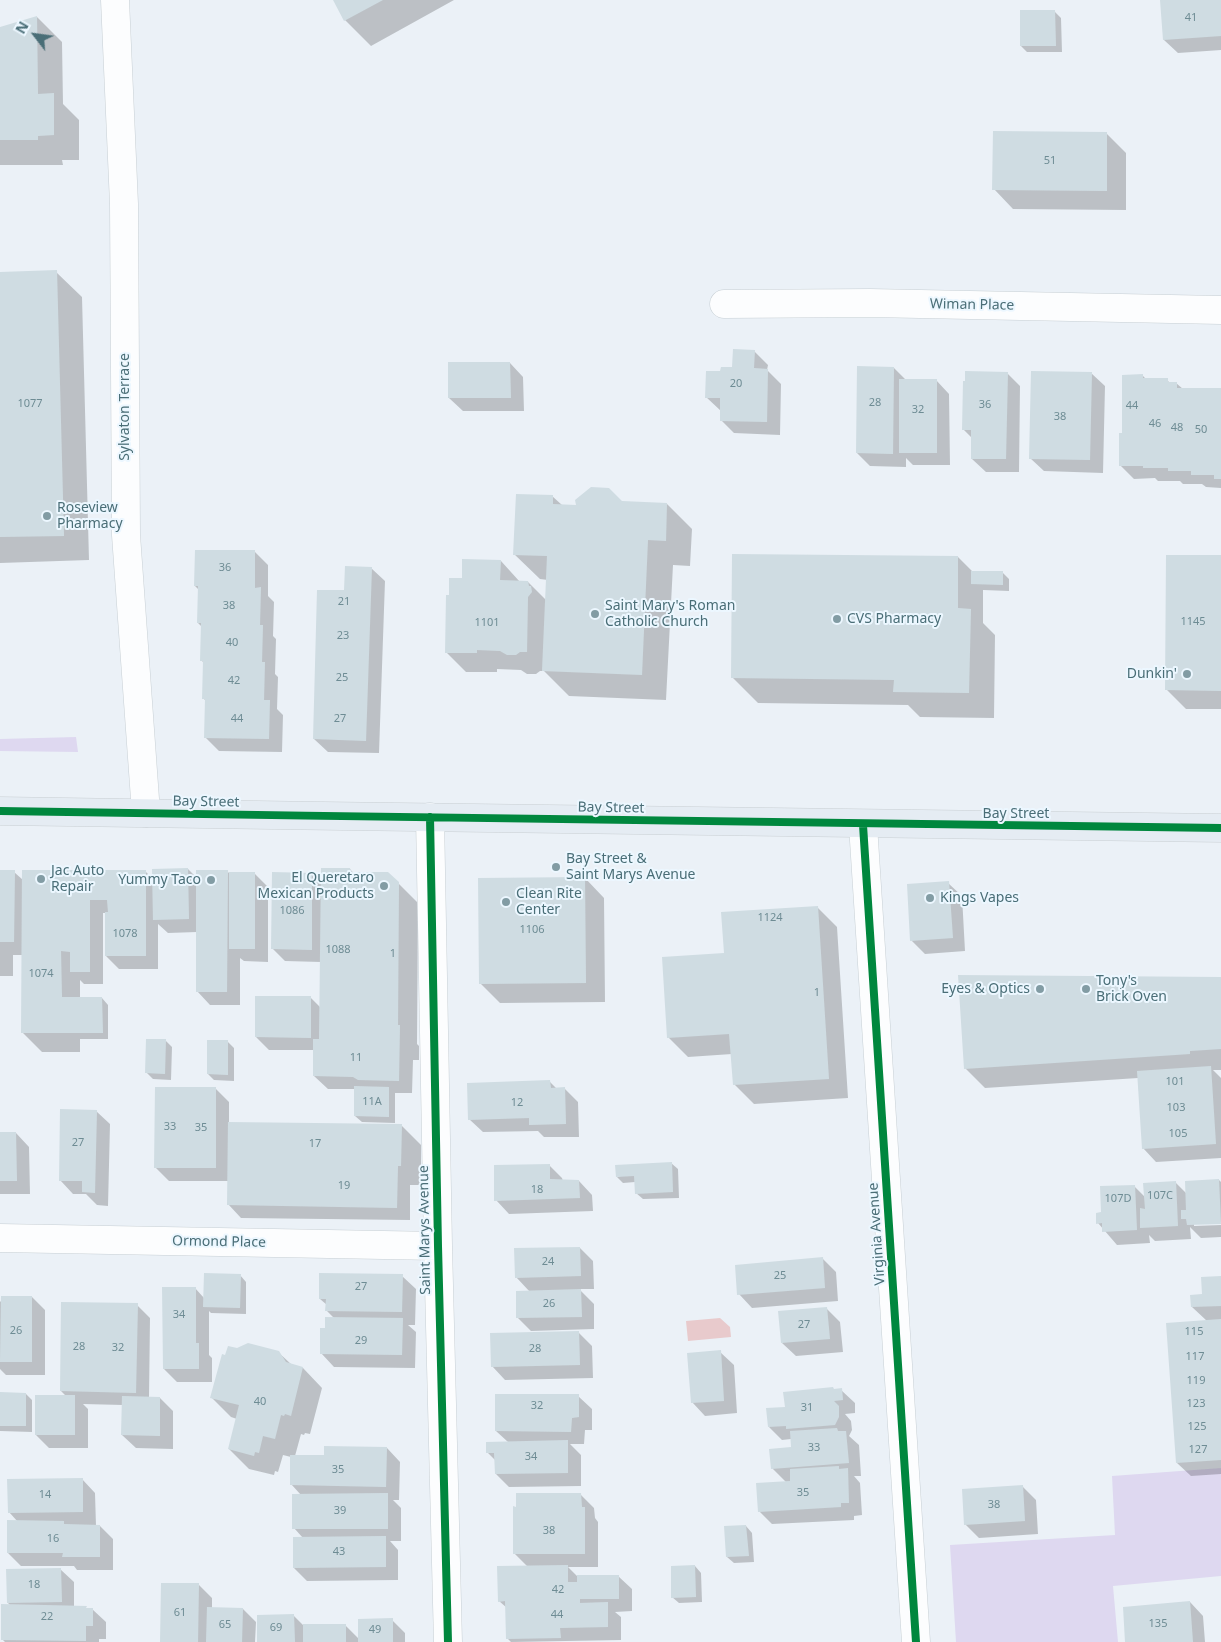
<!DOCTYPE html>
<html>
<head>
<meta charset="utf-8">
<style>
	body { margin:0 }
	#map { position:relative; width:1221px; height:1642px; overflow:hidden; background:#ebf1f7; font-family:"Noto Sans",sans-serif }
	canvas { display:block }
	.north { position:absolute; left:10px; top:10px; width:50px; height:50px; -webkit-text-stroke:4px #ecf7ff; paint-order:stroke; rotate:300deg; font-size:14px; font-weight:700; line-height:20px; text-align:center; color:#4a6e77 }
	.north::after { content:''; display:block; margin:auto; width:18px; height:22px; background:#4a6e77; clip-path:polygon(50% 0,100% 100%,50% 72%,0 100%) }
</style>
</head>
<body>
<div id="map">
<canvas width="1221" height="1642"></canvas>
<div class="north">N</div>
</div>
<script>
const ctx = document.querySelector('canvas').getContext('2d');
ctx.lineJoin = 'round';
function paint(path, color) {
  ctx.fillStyle = color;
  ctx.fill(path, 'evenodd');
}
function strokePath(path, color, width, dash) {
  ctx.strokeStyle = color;
  ctx.lineWidth = width;
  ctx.lineCap = dash ? 'butt' : 'round';
  ctx.setLineDash(dash || []);
  ctx.stroke(path);
}
function drawText(font, color, halo, rows, align = 'center') {
  ctx.font = font + ' "Noto Sans",sans-serif';
  ctx.lineWidth = 4;
  ctx.setLineDash([]);
  ctx.textBaseline = 'middle';
  ctx.strokeStyle = halo;
  ctx.fillStyle = color;
  for (const [text, x, y, turn = 0] of rows) {
    ctx.save();
    ctx.translate(x, y);
    ctx.rotate((+turn || 0) * Math.PI / 180);
    ctx.textAlign = isNaN(turn) ? turn : align;
    if (halo) ctx.strokeText(text, 0, 0);
    ctx.fillText(text, 0, 0);
    ctx.restore();
  }
}
const green = new Path2D(`
	M 76,737 L 78,752 L 0,751 L 0,739 Z
	M 1221,1468 L 1221,1576 L 1113,1586 L 1118,1642 L 956,1642 L 950,1545 L 1115,1535 L 1112,1476 Z`);
const water = new Path2D(`
	M 720,1318 L 730,1327 L 731,1337 L 688,1341 L 686,1321 Z`);
const shadow = new Path2D(`
	M 334,0 L 454,0 L 371,46 L 345,20 Z
	M 1161,0 L 1221,0 L 1221,50 L 1178,53 L 1164,40 Z
	M 1055,12 L 1061,18 L 1062,52 L 1027,52 L 1021,46 Z
	M 37,17 L 62,42 L 63,104 L 79,120 L 79,160 L 62,160 L 63,165 L 0,165 L 0,28 Z
	M 1107,134 L 1126,153 L 1126,210 L 1013,209 L 994,189 Z
	M 56,272 L 82,297 L 89,560 L 0,563 L 0,273 Z
	M 754,351 L 768,365 L 767,370 L 781,384 L 780,435 L 734,433 L 721,420 L 721,411 L 706,397 L 722,372 L 734,369 Z
	M 510,363 L 523,377 L 524,411 L 463,411 L 449,398 Z
	M 894,368 L 906,380 L 936,380 L 949,394 L 950,465 L 913,465 L 906,458 L 906,467 L 870,466 L 857,453 Z
	M 1007,373 L 1020,386 L 1019,472 L 986,472 L 972,459 L 972,438 L 963,429 Z
	M 1091,373 L 1105,386 L 1103,473 L 1044,471 L 1030,458 Z
	M 1143,376 L 1146,379 L 1167,380 L 1170,383 L 1176,383 L 1183,389 L 1221,389 L 1221,488 L 1206,487 L 1202,484 L 1183,484 L 1180,481 L 1158,481 L 1155,478 L 1134,479 L 1120,465 L 1123,434 Z
	M 552,496 L 562,505 L 577,506 L 622,502 L 667,504 L 692,529 L 690,566 L 673,565 L 666,700 L 569,696 L 544,671 L 540,671 L 536,674 L 527,674 L 521,670 L 497,669 L 497,672 L 466,672 L 446,652 L 450,596 L 463,579 L 501,561 L 520,582 L 528,582 L 547,601 L 548,580 L 540,579 L 514,554 Z
	M 255,552 L 268,565 L 268,596 L 274,602 L 273,636 L 276,639 L 275,674 L 278,677 L 277,709 L 283,715 L 282,752 L 219,751 L 205,737 L 206,701 L 204,699 L 204,663 L 202,661 L 202,627 L 198,623 L 199,590 L 195,586 Z
	M 1221,556 L 1221,709 L 1186,709 L 1166,689 Z
	M 958,557 L 973,572 L 1002,572 L 1009,579 L 1009,591 L 983,590 L 983,623 L 995,635 L 994,718 L 920,717 L 908,705 L 758,703 L 733,678 Z
	M 371,568 L 385,581 L 379,753 L 328,752 L 314,739 L 345,592 Z
	M 188,869 L 197,878 L 227,871 L 230,874 L 255,874 L 268,887 L 268,962 L 244,961 L 240,958 L 240,1005 L 210,1005 L 197,991 L 197,932 L 168,933 L 158,924 L 158,969 L 119,969 L 106,956 L 107,913 L 103,913 L 103,984 L 84,984 L 80,980 L 80,998 L 102,998 L 108,1005 L 108,1039 L 80,1039 L 80,1052 L 42,1052 L 22,1032 L 23,955 L 13,955 L 13,976 L 0,976 L 0,872 L 14,872 L 23,880 L 145,871 L 153,879 Z
	M 350,869 L 356,876 L 398,883 L 418,903 L 417,1044 L 419,1046 L 419,1060 L 413,1060 L 412,1093 L 395,1093 L 395,1123 L 362,1122 L 355,1116 L 355,1089 L 328,1089 L 314,1076 L 314,1050 L 269,1050 L 256,1037 L 310,997 L 321,1008 L 321,962 L 285,961 L 272,948 L 312,874 L 322,884 Z
	M 585,878 L 604,898 L 605,1002 L 500,1003 L 480,983 Z
	M 948,883 L 962,896 L 965,951 L 925,954 L 911,940 Z
	M 817,907 L 837,927 L 848,1098 L 754,1104 L 734,1084 L 732,1054 L 688,1057 L 668,1037 L 725,954 Z
	M 1221,978 L 1221,1070 L 1213,1070 L 1221,1078 L 1221,1158 L 1156,1162 L 1143,1148 L 1138,1078 L 985,1088 L 965,1068 Z
	M 165,1040 L 172,1047 L 171,1080 L 153,1079 L 146,1072 Z
	M 227,1041 L 234,1048 L 234,1081 L 214,1080 L 208,1074 Z
	M 549,1081 L 557,1089 L 565,1089 L 578,1102 L 579,1137 L 544,1137 L 538,1131 L 483,1132 L 469,1119 Z
	M 216,1089 L 229,1102 L 229,1123 L 402,1126 L 421,1145 L 421,1185 L 410,1185 L 410,1220 L 241,1218 L 228,1204 L 228,1181 L 169,1181 L 155,1167 Z
	M 96,1111 L 110,1124 L 108,1206 L 97,1205 L 86,1194 L 73,1194 L 60,1180 Z
	M 0,1133 L 16,1133 L 29,1147 L 30,1194 L 0,1194 Z
	M 671,1163 L 678,1169 L 679,1198 L 643,1199 L 636,1193 L 635,1182 L 623,1183 L 617,1177 Z
	M 549,1165 L 562,1178 L 563,1181 L 579,1181 L 592,1195 L 593,1211 L 509,1214 L 496,1200 Z
	M 1219,1180 L 1221,1182 L 1221,1222 L 1194,1224 L 1194,1226 L 1221,1225 L 1221,1237 L 1201,1238 L 1190,1227 L 1191,1239 L 1155,1241 L 1149,1235 L 1150,1243 L 1117,1245 L 1098,1223 L 1102,1214 L 1134,1186 L 1145,1197 L 1175,1182 L 1186,1193 Z
	M 580,1248 L 593,1261 L 594,1289 L 579,1289 L 594,1304 L 594,1329 L 531,1331 L 517,1317 L 530,1292 L 516,1277 Z
	M 823,1259 L 836,1272 L 838,1301 L 752,1308 L 739,1294 Z
	M 240,1275 L 246,1282 L 246,1314 L 211,1313 L 209,1311 L 209,1355 L 212,1358 L 212,1382 L 177,1382 L 164,1369 L 195,1288 L 204,1298 Z
	M 402,1276 L 416,1289 L 415,1325 L 408,1325 L 416,1332 L 415,1368 L 334,1367 L 321,1353 L 326,1329 L 334,1318 L 327,1311 L 327,1305 L 320,1299 Z
	M 1221,1277 L 1221,1474 L 1191,1476 L 1177,1463 L 1207,1321 L 1192,1307 Z
	M 32,1297 L 45,1310 L 45,1375 L 6,1375 L 0,1369 L 0,1302 L 2,1300 Z
	M 137,1305 L 150,1318 L 149,1398 L 160,1398 L 173,1411 L 173,1449 L 136,1448 L 122,1435 L 123,1405 L 83,1404 L 88,1409 L 88,1448 L 49,1448 L 36,1435 L 66,1396 L 61,1391 Z
	M 826,1308 L 840,1322 L 843,1352 L 796,1356 L 782,1343 Z
	M 579,1333 L 592,1346 L 593,1378 L 505,1380 L 492,1366 Z
	M 278,1352 L 292,1365 L 303,1368 L 322,1388 L 310,1434 L 305,1433 L 304,1435 L 301,1434 L 295,1456 L 325,1457 L 387,1448 L 400,1462 L 399,1500 L 393,1500 L 401,1508 L 401,1541 L 390,1541 L 398,1550 L 398,1580 L 307,1581 L 294,1568 L 303,1538 L 294,1528 L 301,1495 L 291,1484 L 291,1457 L 283,1455 L 278,1472 L 275,1471 L 274,1475 L 249,1469 L 229,1449 L 237,1419 L 231,1417 L 212,1398 Z
	M 720,1352 L 734,1365 L 737,1413 L 705,1416 L 692,1402 Z
	M 834,1390 L 841,1390 L 855,1403 L 855,1413 L 845,1414 L 851,1421 L 852,1430 L 849,1436 L 859,1445 L 861,1476 L 854,1476 L 860,1483 L 862,1515 L 854,1516 L 854,1520 L 772,1524 L 759,1511 L 786,1482 L 772,1468 L 792,1449 L 791,1439 L 782,1440 L 769,1427 L 786,1408 Z
	M 0,1393 L 26,1394 L 32,1400 L 32,1432 L 0,1431 Z
	M 578,1396 L 592,1409 L 592,1430 L 585,1430 L 584,1444 L 570,1444 L 581,1455 L 581,1486 L 509,1487 L 496,1474 L 496,1461 L 488,1453 L 508,1442 L 496,1431 Z
	M 82,1479 L 95,1493 L 96,1526 L 100,1526 L 113,1539 L 113,1570 L 77,1570 L 74,1566 L 21,1566 L 8,1553 L 18,1522 L 9,1512 Z
	M 1023,1487 L 1036,1500 L 1038,1534 L 979,1538 L 965,1524 Z
	M 581,1495 L 594,1508 L 595,1518 L 598,1522 L 598,1567 L 568,1567 L 578,1577 L 618,1576 L 632,1589 L 632,1611 L 615,1612 L 621,1617 L 621,1640 L 511,1642 L 507,1638 L 507,1608 L 499,1601 L 528,1567 L 514,1553 Z
	M 746,1526 L 752,1533 L 754,1562 L 734,1563 L 727,1557 Z
	M 695,1566 L 701,1573 L 702,1602 L 679,1603 L 672,1597 Z
	M 60,1569 L 74,1582 L 74,1607 L 92,1609 L 106,1622 L 106,1639 L 99,1639 L 99,1642 L 5,1642 L 2,1639 L 11,1606 L 8,1603 Z
	M 199,1585 L 212,1598 L 212,1608 L 243,1609 L 256,1622 L 255,1642 L 161,1642 Z
	M 1190,1602 L 1203,1616 L 1205,1642 L 1127,1642 Z
	M 293,1615 L 304,1626 L 345,1625 L 359,1639 L 392,1620 L 405,1633 L 405,1642 L 259,1642 Z`);
const building = new Path2D(`
	M 333,0 L 383,0 L 344,21 Z
	M 1160,0 L 1221,0 L 1221,36 L 1163,40 Z
	M 1020,10 L 1055,10 L 1056,46 L 1020,46 Z
	M 37,16 L 38,94 L 54,93 L 54,135 L 38,136 L 38,140 L 0,140 L 0,27 Z
	M 993,131 L 1107,132 L 1107,191 L 992,190 Z
	M 57,270 L 64,536 L 0,537 L 0,272 Z
	M 733,349 L 755,350 L 754,368 L 768,369 L 767,422 L 720,421 L 720,398 L 705,398 L 706,371 L 720,371 L 721,367 L 732,367 Z
	M 448,362 L 510,362 L 511,398 L 448,398 Z
	M 857,366 L 894,367 L 893,454 L 856,453 Z
	M 965,371 L 1008,372 L 1006,459 L 971,459 L 971,430 L 962,430 L 963,381 L 965,381 Z
	M 1031,371 L 1092,372 L 1090,460 L 1029,459 Z
	M 1143,374 L 1143,378 L 1168,378 L 1168,382 L 1177,382 L 1177,388 L 1221,388 L 1221,479 L 1214,479 L 1214,475 L 1191,475 L 1191,471 L 1168,471 L 1168,468 L 1143,468 L 1143,466 L 1119,466 L 1119,433 L 1122,433 L 1122,375 Z
	M 899,379 L 937,379 L 937,453 L 899,453 Z
	M 591,487 L 609,488 L 622,501 L 667,503 L 666,541 L 648,540 L 642,675 L 542,671 L 547,556 L 513,555 L 516,494 L 553,495 L 553,504 L 576,505 L 575,500 Z
	M 195,550 L 255,550 L 255,588 L 261,587 L 260,625 L 263,625 L 262,662 L 265,662 L 264,700 L 270,700 L 269,739 L 204,738 L 205,699 L 202,699 L 203,661 L 200,661 L 201,623 L 197,623 L 198,586 L 194,586 Z
	M 732,554 L 958,556 L 958,608 L 971,609 L 969,693 L 893,692 L 894,680 L 731,678 Z
	M 1166,555 L 1221,555 L 1221,691 L 1165,690 Z
	M 462,559 L 501,560 L 500,580 L 528,581 L 529,586 L 531,586 L 532,592 L 528,597 L 527,652 L 520,652 L 516,655 L 507,655 L 500,651 L 477,650 L 477,653 L 445,653 L 446,595 L 449,595 L 449,578 L 462,578 Z
	M 345,566 L 372,567 L 366,741 L 313,739 L 317,590 L 344,590 Z
	M 971,571 L 1003,571 L 1003,585 L 971,584 Z
	M 188,868 L 189,919 L 153,920 L 152,869 Z
	M 321,868 L 350,868 L 351,875 L 357,875 L 357,872 L 388,872 L 399,882 L 398,1025 L 400,1025 L 399,1081 L 358,1080 L 353,1077 L 313,1076 L 313,1039 L 319,1039 Z
	M 0,870 L 15,870 L 14,942 L 0,942 Z
	M 22,870 L 146,870 L 146,956 L 105,956 L 105,912 L 108,912 L 107,900 L 90,900 L 90,972 L 70,972 L 70,952 L 61,951 L 62,997 L 102,997 L 103,1033 L 21,1033 Z
	M 196,870 L 228,870 L 227,992 L 196,992 Z
	M 229,872 L 255,872 L 255,949 L 229,949 Z
	M 272,872 L 312,873 L 312,950 L 271,949 Z
	M 585,877 L 586,983 L 479,984 L 478,878 Z
	M 949,881 L 953,938 L 910,941 L 907,884 Z
	M 818,906 L 829,1079 L 733,1085 L 729,1034 L 667,1038 L 662,957 L 724,953 L 721,912 Z
	M 958,975 L 1221,977 L 1221,1049 L 1190,1051 L 1190,1054 L 964,1069 Z
	M 255,996 L 311,996 L 311,1038 L 255,1037 Z
	M 146,1039 L 166,1039 L 165,1074 L 145,1073 Z
	M 207,1040 L 228,1040 L 228,1075 L 207,1074 Z
	M 1211,1066 L 1216,1144 L 1142,1149 L 1137,1071 Z
	M 550,1080 L 551,1088 L 565,1087 L 566,1124 L 529,1125 L 529,1118 L 468,1120 L 467,1083 Z
	M 354,1086 L 389,1087 L 389,1117 L 354,1116 Z
	M 155,1087 L 216,1087 L 216,1168 L 154,1168 Z
	M 60,1109 L 97,1110 L 95,1193 L 82,1192 L 82,1181 L 59,1181 Z
	M 228,1122 L 402,1124 L 401,1166 L 398,1166 L 397,1208 L 227,1205 Z
	M 0,1132 L 16,1132 L 17,1181 L 0,1181 Z
	M 672,1162 L 673,1192 L 635,1194 L 634,1176 L 616,1177 L 615,1165 Z
	M 550,1164 L 550,1179 L 579,1180 L 580,1198 L 494,1201 L 494,1165 Z
	M 1219,1179 L 1221,1224 L 1187,1225 L 1186,1219 L 1181,1219 L 1181,1210 L 1186,1210 L 1185,1181 Z
	M 1176,1181 L 1178,1226 L 1140,1228 L 1140,1208 L 1145,1209 L 1143,1183 Z
	M 1135,1185 L 1137,1230 L 1102,1232 L 1102,1223 L 1096,1224 L 1096,1213 L 1101,1212 L 1100,1186 Z
	M 580,1247 L 581,1276 L 515,1278 L 514,1248 Z
	M 823,1257 L 825,1288 L 737,1295 L 735,1265 Z
	M 204,1273 L 241,1274 L 240,1308 L 203,1307 Z
	M 319,1273 L 403,1274 L 402,1312 L 325,1311 L 326,1299 L 319,1299 Z
	M 1221,1276 L 1221,1306 L 1191,1307 L 1190,1295 L 1202,1294 L 1201,1277 Z
	M 162,1287 L 196,1287 L 196,1343 L 199,1343 L 199,1369 L 163,1369 Z
	M 581,1289 L 582,1317 L 516,1318 L 516,1291 Z
	M 1,1296 L 32,1296 L 32,1362 L 0,1362 Z
	M 61,1302 L 138,1303 L 136,1393 L 60,1391 Z
	M 827,1307 L 830,1339 L 781,1343 L 778,1311 Z
	M 325,1317 L 403,1318 L 402,1355 L 320,1354 L 320,1328 L 325,1328 Z
	M 1221,1319 L 1221,1460 L 1176,1463 L 1166,1323 Z
	M 579,1331 L 580,1365 L 491,1367 L 490,1333 Z
	M 248,1343 L 279,1351 L 286,1362 L 303,1367 L 291,1416 L 285,1414 L 284,1416 L 281,1415 L 275,1439 L 263,1436 L 259,1453 L 255,1452 L 254,1456 L 228,1449 L 239,1405 L 210,1398 L 222,1354 L 225,1355 L 228,1346 L 237,1348 Z
	M 721,1350 L 724,1401 L 691,1403 L 687,1353 Z
	M 833,1387 L 834,1389 L 842,1388 L 843,1400 L 834,1401 L 839,1406 L 839,1417 L 835,1425 L 786,1429 L 786,1426 L 768,1427 L 766,1408 L 785,1407 L 783,1392 Z
	M 0,1392 L 26,1393 L 26,1426 L 0,1426 Z
	M 495,1394 L 579,1394 L 579,1417 L 572,1418 L 571,1432 L 495,1431 Z
	M 35,1395 L 75,1395 L 75,1435 L 35,1435 Z
	M 122,1396 L 160,1397 L 160,1436 L 121,1435 Z
	M 837,1428 L 838,1431 L 846,1431 L 849,1463 L 771,1469 L 769,1449 L 791,1447 L 790,1431 Z
	M 568,1440 L 568,1473 L 495,1474 L 494,1453 L 486,1453 L 486,1442 Z
	M 324,1446 L 387,1447 L 386,1487 L 290,1485 L 290,1455 L 324,1455 Z
	M 839,1466 L 839,1469 L 848,1468 L 849,1503 L 841,1503 L 841,1507 L 758,1512 L 756,1483 L 790,1481 L 790,1469 Z
	M 83,1478 L 83,1512 L 8,1513 L 7,1479 Z
	M 1023,1485 L 1025,1521 L 964,1525 L 962,1489 Z
	M 388,1493 L 388,1529 L 292,1529 L 292,1494 Z
	M 516,1493 L 581,1493 L 582,1507 L 585,1507 L 585,1554 L 513,1554 L 513,1506 L 516,1507 Z
	M 7,1520 L 64,1521 L 64,1524 L 100,1525 L 100,1557 L 62,1557 L 63,1553 L 7,1553 Z
	M 746,1525 L 749,1556 L 726,1557 L 724,1526 Z
	M 386,1536 L 386,1567 L 293,1568 L 293,1537 Z
	M 568,1565 L 568,1582 L 577,1582 L 577,1575 L 619,1575 L 619,1599 L 580,1599 L 580,1603 L 608,1602 L 608,1627 L 560,1628 L 561,1638 L 506,1639 L 505,1601 L 498,1602 L 497,1566 Z
	M 695,1565 L 696,1597 L 671,1598 L 671,1566 Z
	M 61,1568 L 62,1602 L 7,1603 L 6,1569 Z
	M 161,1583 L 199,1583 L 198,1642 L 160,1642 Z
	M 1190,1601 L 1193,1642 L 1125,1642 L 1123,1607 Z
	M 1,1604 L 87,1606 L 86,1608 L 93,1608 L 93,1626 L 86,1626 L 86,1641 L 1,1640 Z
	M 207,1607 L 243,1608 L 242,1642 L 206,1642 Z
	M 294,1614 L 295,1642 L 257,1642 L 257,1615 Z
	M 393,1618 L 393,1642 L 358,1642 L 358,1619 Z
	M 303,1624 L 346,1624 L 346,1642 L 303,1642 Z`);
const minor = new Path2D(`
	M 115,0 L 124,204 L 126,535 L 146,813
	M 724,304 L 870,303 L 1221,310
	M 430,817 L 438,1246 L 448,1642
	M 863,825 L 916,1642
	M 0,1238 L 438,1246`);
const major = new Path2D(`
	M 0,811 C 407,817 814,824 1221,828`);
const cycleway = new Path2D(`
	M 0,811 C 407,817 814,824 1221,828
	M 430,817 L 438,1246 L 448,1642
	M 863,825 L 916,1642`);
const markers = [
	[47,516,5,"#829ca4"],
	[595,614,5,"#829ca4"],
	[837,619,5,"#829ca4"],
	[1187,674,5,"#829ca4"],
	[556,867,5,"#829ca4"],
	[41,879,5,"#829ca4"],
	[211,880,5,"#829ca4"],
	[384,886,5,"#829ca4"],
	[930,898,5,"#829ca4"],
	[506,902,5,"#829ca4"],
	[1040,989,5,"#829ca4"],
	[1086,989,5,"#829ca4"]
];
const numberNames = [
	["41",1191,18],
	["51",1050,161],
	["20",736,384],
	["28",875,403],
	["1077",30,404],
	["36",985,405],
	["44",1132,406],
	["32",918,410],
	["38",1060,417],
	["46",1155,424],
	["48",1177,428],
	["50",1201,430],
	["36",225,568],
	["21",344,602],
	["38",229,606],
	["1145",1193,622],
	["1101",487,623],
	["23",343,636],
	["40",232,643],
	["25",342,678],
	["42",234,681],
	["44",237,719],
	["27",340,719],
	["1086",292,911],
	["1124",770,918],
	["1106",532,930],
	["1078",125,934],
	["1088",338,950],
	["1",393,954],
	["1074",41,974],
	["1",817,993],
	["11",356,1058],
	["101",1175,1082],
	["11A",372,1102],
	["12",517,1103],
	["103",1176,1108],
	["33",170,1127],
	["35",201,1128],
	["105",1178,1134],
	["27",78,1143],
	["17",315,1144],
	["19",344,1186],
	["18",537,1190],
	["107C",1160,1196],
	["107D",1118,1199],
	["24",548,1262],
	["25",780,1276],
	["27",361,1287],
	["26",549,1304],
	["34",179,1315],
	["27",804,1325],
	["26",16,1331],
	["115",1194,1332],
	["29",361,1341],
	["28",79,1347],
	["32",118,1348],
	["28",535,1349],
	["117",1195,1357],
	["119",1196,1381],
	["40",260,1402],
	["123",1196,1404],
	["32",537,1406],
	["31",807,1408],
	["125",1197,1427],
	["33",814,1448],
	["127",1198,1450],
	["34",531,1457],
	["35",338,1470],
	["35",803,1493],
	["14",45,1495],
	["38",994,1505],
	["39",340,1511],
	["38",549,1531],
	["16",53,1539],
	["43",339,1552],
	["18",34,1585],
	["42",558,1590],
	["61",180,1613],
	["44",557,1615],
	["22",47,1617],
	["135",1158,1624],
	["65",225,1625],
	["69",276,1628],
	["49",375,1630]
];
const streetNames = [
	["Wiman Place",972,305,1],
	["Sylvaton Terrace",125,407,-90],
	["Bay Street",206,802,1],
	["Bay Street",611,808,1],
	["Bay Street",1016,814],
	["Saint Marys Avenue",425,1230,-91],
	["Virginia Avenue",877,1234,-94],
	["Ormond Place",219,1242,1]
];
const poiNames = [
	["Roseview",57,508],
	["Pharmacy",57,524],
	["Saint Mary's Roman",605,606],
	["Catholic Church",605,622],
	["CVS Pharmacy",847,619],
	["Dunkin'",1177,674,"right"],
	["Bay Street &",566,859],
	["Saint Marys Avenue",566,875],
	["Jac Auto",51,871],
	["Repair",51,887],
	["El Queretaro",374,878,"right"],
	["Mexican Products",374,894,"right"],
	["Yummy Taco",201,880,"right"],
	["Clean Rite",516,894],
	["Center",516,910],
	["Kings Vapes",940,898],
	["Tony's",1096,981],
	["Brick Oven",1096,997],
	["Eyes & Optics",1030,989,"right"]
];
paint(green, '#ded8f0');
paint(water, '#e8cacc');
paint(shadow, '#0003');
paint(building, '#cfdce2');
strokePath(minor, '#c7cfd4', 29);
strokePath(major, '#c9cfd3', 29);
strokePath(minor, '#fcfdfe', 28);
strokePath(major, '#e5ecf3', 28);
strokePath(cycleway, '#00873e', 8);
for (const [x, y, r, color] of markers) {
  const dot = new Path2D();
  dot.arc(x, y, r, 0, 2 * Math.PI);
  ctx.fillStyle = color;
  ctx.fill(dot);
  strokePath(dot, '#ecf7ff', 2);
}
drawText('11px', '#6e8c94', null, numberNames);
drawText('14px', '#4a6e77', '#ecf7ff', streetNames);
drawText('14px', '#4a6e77', '#ecf7ff', poiNames, 'left');
</script>
</body>
</html>
